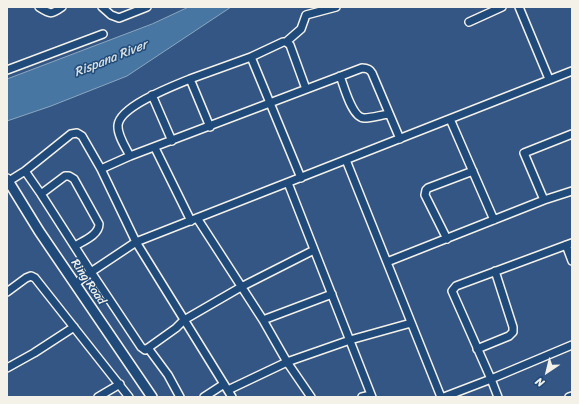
<!DOCTYPE html>
<html>
<head>
<meta charset="utf-8">
<style>
	body { margin:0 }
	#map { position:relative; width:579px; height:404px; overflow:hidden; background:#345685; font-family:Sriracha,sans-serif }
	canvas { display:block }
	.frame { position:absolute; inset:0; border:8px solid #f4f1e8; pointer-events:none }
	.north { position:absolute; left:527px; top:352px; width:40px; height:40px; -webkit-text-stroke:3px #1f4a7a; paint-order:stroke; rotate:215deg; font-size:11px; font-weight:700; line-height:16px; text-align:center; color:#f4f1e8 }
	.north::after { content:''; display:block; margin:auto; width:14px; height:18px; background:#f4f1e8; clip-path:polygon(50% 0,100% 100%,50% 72%,0 100%) }
</style>
</head>
<body>
<div id="map">
<canvas width="579" height="404"></canvas>
<div class="frame"></div>
<div class="north">N</div>
</div>
<script>
const ctx = document.querySelector('canvas').getContext('2d');
ctx.lineJoin = 'round';
function paint(path, color) {
  ctx.fillStyle = color;
  ctx.fill(path, 'evenodd');
}
function strokePath(path, color, width, dash) {
  ctx.strokeStyle = color;
  ctx.lineWidth = width;
  ctx.lineCap = dash ? 'butt' : 'round';
  ctx.setLineDash(dash || []);
  ctx.stroke(path);
}
function drawText(font, color, halo, rows, align = 'center') {
  ctx.font = font + ' Sriracha,sans-serif';
  ctx.lineWidth = 3;
  ctx.setLineDash([]);
  ctx.textBaseline = 'middle';
  ctx.strokeStyle = halo;
  ctx.fillStyle = color;
  for (const [text, x, y, turn = 0] of rows) {
    ctx.save();
    ctx.translate(x, y);
    ctx.rotate((+turn || 0) * Math.PI / 180);
    ctx.textAlign = isNaN(turn) ? turn : align;
    if (halo) ctx.strokeText(text, 0, 0);
    ctx.fillText(text, 0, 0);
    ctx.restore();
  }
}
const water = new Path2D(`
	M 189,7 L 231,7 L 127,76 L 51,106 L 7,121 L 7,79 L 152,24 Z`);
const minor = new Path2D(`
	M 39,7 C 50,14 51,15 62,7
	M 102,7 L 111,15 L 119,18 L 147,7
	M 519,7 L 549,79
	M 469,22 L 502,7
	M 286,42 L 301,29 L 306,15 L 336,7
	M 251,57 L 301,178
	M 7,70 L 103,34
	M 340,76 C 344,86 352,118 364,118 C 372,118 381,115 389,114
	M 190,79 L 251,57 L 283,42 L 286,42 L 290,45 L 306,89
	M 152,95 L 172,141
	M 450,119 L 494,220
	M 155,148 L 191,221
	M 130,156 C 126,148 117,135 118,125 C 120,106 173,86 190,79 L 210,127
	M 346,160 L 441,397
	M 101,169 L 130,156 L 362,68 C 367,68 370,69 372,73 L 400,139
	M 25,171 L 41,194
	M 9,181 L 25,171 L 71,134 L 77,133 L 82,136 L 101,169 L 136,242 L 232,397
	M 288,183 L 372,397
	M 544,200 L 524,153 L 572,134
	M 197,218 L 263,320 L 287,362 L 311,397
	M 447,239 L 425,195 L 426,190 L 428,188 L 473,171
	M 566,245 L 572,261
	M 75,246 C 83,241 99,235 99,224 L 74,179 L 69,176 L 65,176 L 41,194 L 91,272 L 75,284
	M 387,262 L 544,200 L 572,191
	M 7,292 L 26,278 L 31,276 L 35,278 L 129,397
	M 263,320 L 332,294
	M 148,348 L 176,328 L 184,320 L 241,287 L 314,250
	M 477,349 L 509,336 L 513,332 L 513,327 L 495,271
	M 7,368 L 34,353 L 74,327
	M 228,390 L 287,362 L 350,340 L 411,323
	M 98,397 L 120,384
	M 180,397 L 168,375 L 148,348 L 145,350 L 141,347 L 91,272 L 136,242 L 572,71
	M 204,397 L 224,384
	M 362,397 L 371,395
	M 444,397 L 491,379 L 452,291 L 456,286 L 572,243
	M 498,397 L 491,379 L 572,345
	M 569,397 L 572,396`);
const tertiary = new Path2D(`
	M 7,179 L 39,231 L 152,397`);
const streetNames = [
	["Ring Road",88,282,56]
];
const waterNames = [
	["Rispana River",111,59,-22]
];
paint(water, '#4776a3');
strokePath(water, '#8ca7bf', 1);
strokePath(minor, '#f4f1e8', 10);
strokePath(tertiary, '#f4f1e8', 12);
strokePath(minor, '#1f4a7a', 7);
strokePath(tertiary, '#1f4a7a', 9);
drawText('12px', '#f4f1e8', '#1f4a7a', streetNames);
drawText('italic 13px', '#dadfde', '#1f4a7a', waterNames);
</script>
</body>
</html>
